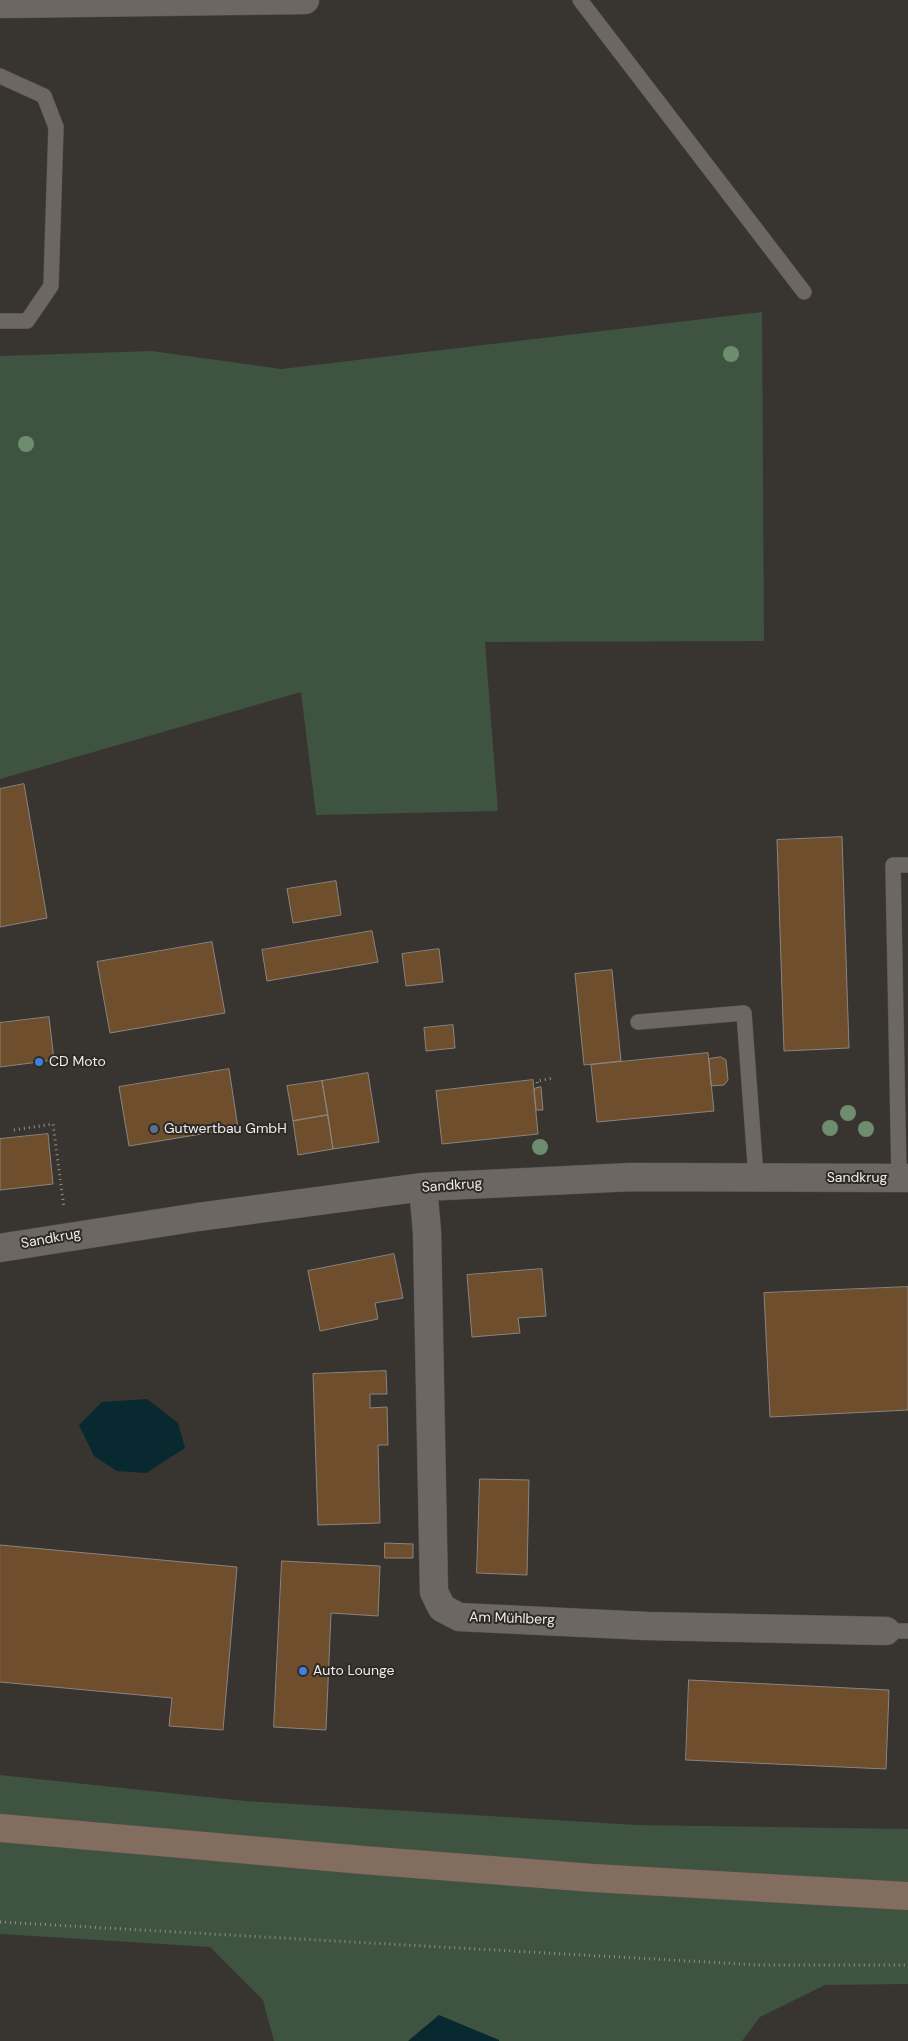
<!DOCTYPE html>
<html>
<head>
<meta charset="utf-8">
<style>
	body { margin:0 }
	canvas { display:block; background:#383430 }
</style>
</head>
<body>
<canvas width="908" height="2041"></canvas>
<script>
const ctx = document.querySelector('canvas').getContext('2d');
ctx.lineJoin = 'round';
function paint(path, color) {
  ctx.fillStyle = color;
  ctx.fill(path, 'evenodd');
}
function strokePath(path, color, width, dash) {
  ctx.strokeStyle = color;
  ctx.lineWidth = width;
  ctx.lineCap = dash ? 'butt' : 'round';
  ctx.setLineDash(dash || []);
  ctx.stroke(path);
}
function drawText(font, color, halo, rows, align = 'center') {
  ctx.font = font + ' "DM Sans",sans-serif';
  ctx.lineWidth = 4;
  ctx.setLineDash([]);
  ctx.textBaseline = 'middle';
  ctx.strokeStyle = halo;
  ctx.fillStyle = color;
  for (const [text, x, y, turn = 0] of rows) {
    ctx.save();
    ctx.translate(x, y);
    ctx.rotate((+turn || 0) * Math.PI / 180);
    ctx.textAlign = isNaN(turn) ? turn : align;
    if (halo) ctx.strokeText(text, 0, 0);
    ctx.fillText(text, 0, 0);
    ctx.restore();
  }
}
const green = new Path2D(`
	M 762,312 L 764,641 L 485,642 L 498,811 L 316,815 L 301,692 L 0,779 L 0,356 L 152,351 L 281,369 Z
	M 0,1775 L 245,1801 L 636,1825 L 908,1829 L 908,1984 L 825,1985 L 760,2017 L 742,2041 L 274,2041 L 263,2000 L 210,1947 L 0,1934 Z`);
const water = new Path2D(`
	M 147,1399 L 178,1423 L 185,1448 L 146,1473 L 117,1471 L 94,1456 L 79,1425 L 102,1402 Z
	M 439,2015 L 499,2040 L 499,2041 L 408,2041 Z`);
const building = new Path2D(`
	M 24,784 L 47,918 L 0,927 L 0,789 Z
	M 842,837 L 849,1048 L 784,1051 L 777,840 Z
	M 336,881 L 341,915 L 293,923 L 287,889 Z
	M 372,931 L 378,962 L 267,981 L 262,950 Z
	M 212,942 L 225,1013 L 110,1033 L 97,962 Z
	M 439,949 L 443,982 L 406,986 L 402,954 Z
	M 612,970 L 621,1061 L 584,1065 L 575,974 Z
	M 49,1017 L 54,1060 L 0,1067 L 0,1023 Z
	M 453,1025 L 455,1048 L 426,1051 L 424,1028 Z
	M 708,1053 L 714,1111 L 597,1122 L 591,1065 Z
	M 721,1057 L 726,1060 L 728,1080 L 724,1085 L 711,1086 L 709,1059 Z
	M 229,1069 L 238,1128 L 129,1146 L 119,1087 Z
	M 368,1073 L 379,1142 L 333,1149 L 322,1081 Z
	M 533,1080 L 538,1134 L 442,1144 L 436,1091 Z
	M 322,1081 L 328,1115 L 293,1121 L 287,1086 Z
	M 541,1087 L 543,1110 L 536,1110 L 534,1089 Z
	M 328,1115 L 333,1149 L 298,1155 L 293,1121 Z
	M 48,1134 L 53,1184 L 0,1190 L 0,1139 Z
	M 394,1254 L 403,1298 L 375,1303 L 378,1319 L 320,1331 L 308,1271 Z
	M 542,1269 L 546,1316 L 518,1318 L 520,1333 L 472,1337 L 467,1275 Z
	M 908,1287 L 908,1410 L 770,1417 L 764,1293 Z
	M 386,1371 L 387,1394 L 370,1394 L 370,1408 L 387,1407 L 388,1445 L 378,1445 L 380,1523 L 318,1525 L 313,1374 Z
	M 480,1479 L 529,1480 L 527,1575 L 477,1573 Z
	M 385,1543 L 413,1544 L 413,1558 L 385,1558 Z
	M 0,1545 L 237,1567 L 223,1730 L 169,1726 L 172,1698 L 0,1682 Z
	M 282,1561 L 380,1566 L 378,1616 L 331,1613 L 326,1730 L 274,1727 Z
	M 689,1680 L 889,1690 L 886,1769 L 686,1760 Z`);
const path = new Path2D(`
	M 538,1088 L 537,1081 L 554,1078
	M 14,1130 L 53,1124 L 64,1208
	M 0,1922 L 759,1965 L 908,1965`);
const service = new Path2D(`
	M 580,0 L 804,292
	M 0,76 L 44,96 L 56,127 L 51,286 L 27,321 L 0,321
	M 638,1022 L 744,1013 L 756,1177
	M 899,1178 L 893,865 L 908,865
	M 886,1631 L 908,1631`);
const minor = new Path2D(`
	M 0,4 L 305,0
	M 423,1187 L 427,1232 L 434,1592 L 442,1608 L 459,1617 L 647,1626 L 886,1631
	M 0,1248 L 198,1217 L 423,1187 L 632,1177 L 908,1178`);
const secondary = new Path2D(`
	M 0,1828 L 363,1860 L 593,1878 L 908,1896`);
const trees = [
	[731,354],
	[26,444],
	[848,1113],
	[830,1128],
	[866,1129],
	[540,1147]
];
const markers = [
	[39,1062,5,"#3f7fe0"],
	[154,1129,5,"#5c6f8a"],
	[303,1671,5,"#3f7fe0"]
];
const poiNames = [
	["CD Moto",49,1062],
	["Gutwertbau GmbH",164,1129],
	["Auto Lounge",313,1671]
];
const streetNames = [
	["Sandkrug",857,1178],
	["Sandkrug",452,1186,-4],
	["Sandkrug",51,1239,-10],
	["Am Mühlberg",512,1619,2]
];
paint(green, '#3e5340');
paint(water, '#07292f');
paint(building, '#6f4e2d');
strokePath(building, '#89847f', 1);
strokePath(service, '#55524f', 16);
strokePath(minor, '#55524f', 29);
strokePath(secondary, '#55524f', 29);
strokePath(path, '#928f8c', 3, [1, 4]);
strokePath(service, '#6c6763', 15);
strokePath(minor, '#6c6763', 28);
strokePath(secondary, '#836d5f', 28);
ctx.fillStyle = '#6e8d6e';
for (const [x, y] of trees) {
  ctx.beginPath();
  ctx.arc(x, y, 8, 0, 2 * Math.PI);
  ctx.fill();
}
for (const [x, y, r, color] of markers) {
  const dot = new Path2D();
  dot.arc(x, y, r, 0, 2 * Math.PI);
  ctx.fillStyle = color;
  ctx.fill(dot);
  strokePath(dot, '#2e2a26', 2);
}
drawText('14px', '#f0edeb', '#2e2a26', poiNames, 'left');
drawText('14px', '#f0edeb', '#2e2a26', streetNames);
</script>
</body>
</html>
